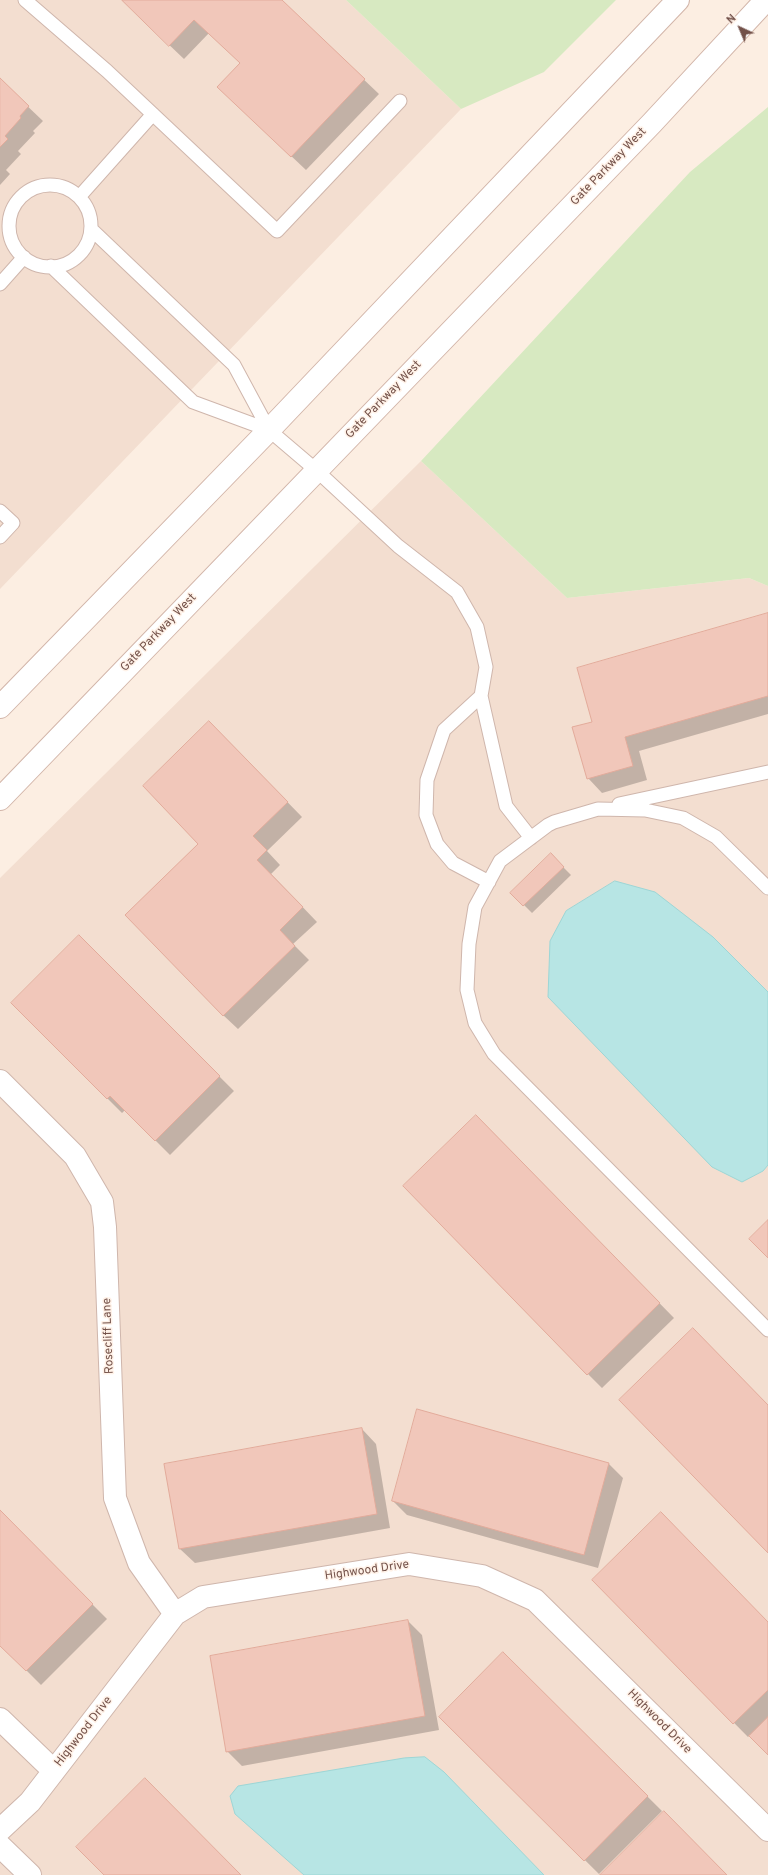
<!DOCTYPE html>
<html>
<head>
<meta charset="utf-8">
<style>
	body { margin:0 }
	#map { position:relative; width:768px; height:1875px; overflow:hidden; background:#fceee2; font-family:Overpass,sans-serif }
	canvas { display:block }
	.north { position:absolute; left:720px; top:8px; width:40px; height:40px; -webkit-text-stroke:3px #fff2e8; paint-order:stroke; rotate:316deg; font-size:11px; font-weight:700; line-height:16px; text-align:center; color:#735149 }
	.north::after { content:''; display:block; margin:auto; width:14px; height:18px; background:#735149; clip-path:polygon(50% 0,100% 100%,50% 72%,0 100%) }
</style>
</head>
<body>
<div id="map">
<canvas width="768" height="1875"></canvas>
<div class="north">N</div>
</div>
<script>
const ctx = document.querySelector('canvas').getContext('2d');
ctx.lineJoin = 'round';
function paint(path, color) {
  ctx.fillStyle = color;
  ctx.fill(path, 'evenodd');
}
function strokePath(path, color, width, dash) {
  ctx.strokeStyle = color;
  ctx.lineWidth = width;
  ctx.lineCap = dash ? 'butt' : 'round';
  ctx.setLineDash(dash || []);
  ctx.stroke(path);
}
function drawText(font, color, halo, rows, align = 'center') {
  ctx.font = font + ' Overpass,sans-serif';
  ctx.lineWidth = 3;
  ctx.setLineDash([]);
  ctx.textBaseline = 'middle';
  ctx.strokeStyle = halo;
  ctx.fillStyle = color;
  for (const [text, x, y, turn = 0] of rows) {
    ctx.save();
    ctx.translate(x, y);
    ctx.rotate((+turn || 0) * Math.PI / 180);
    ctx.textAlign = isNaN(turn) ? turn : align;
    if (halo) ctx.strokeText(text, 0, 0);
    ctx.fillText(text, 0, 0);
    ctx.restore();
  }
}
const residential = new Path2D(`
	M 0,0 L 346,0 L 461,109 L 0,589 Z
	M 421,461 L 567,598 L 749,578 L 768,586 L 768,1875 L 0,1875 L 0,878 Z`);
const green = new Path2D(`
	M 346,0 L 616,0 L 544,72 L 461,109 Z
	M 768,107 L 768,586 L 749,578 L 567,598 L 421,461 L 690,172 Z`);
const water = new Path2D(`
	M 615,881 L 655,892 L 713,937 L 768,992 L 768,1165 L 763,1171 L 742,1182 L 712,1167 L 548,997 L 550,941 L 566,911 Z
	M 425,1757 L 444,1772 L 544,1875 L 304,1875 L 235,1814 L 230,1796 L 238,1786 L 404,1758 Z`);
const shadow = new Path2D(`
	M 122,0 L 280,0 L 379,94 L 306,170 L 233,101 L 241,63 L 209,33 L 184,59 Z
	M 0,80 L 43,121 L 33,131 L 35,133 L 18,151 L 21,154 L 6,170 L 10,174 L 0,185 Z
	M 768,614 L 768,714 L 639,751 L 647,780 L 602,793 L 588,778 L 593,722 Z
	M 224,737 L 302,817 L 267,851 L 280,865 L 271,874 L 317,922 L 293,944 L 309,960 L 238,1029 L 223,1015 L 200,844 Z
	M 551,855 L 571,875 L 532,913 L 512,893 Z
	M 79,937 L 234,1091 L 170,1155 L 125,1110 L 122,1113 L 12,1003 Z
	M 490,1130 L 674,1318 L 602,1388 L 588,1374 Z
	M 418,1411 L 609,1464 L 623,1478 L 598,1568 L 407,1515 L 393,1501 Z
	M 362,1429 L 376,1444 L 390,1528 L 195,1563 L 180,1549 Z
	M 0,1512 L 107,1619 L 41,1685 L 0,1644 Z
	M 593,1580 L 768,1623 L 768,1754 L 750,1735 L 748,1737 Z
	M 408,1621 L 422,1635 L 439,1730 L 242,1766 L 227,1751 Z
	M 503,1653 L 662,1811 L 599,1874 L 440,1717 Z`);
const building = new Path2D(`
	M 122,0 L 282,0 L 365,79 L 291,157 L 217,87 L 240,63 L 194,20 L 169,46 Z
	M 0,78 L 29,106 L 20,116 L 21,118 L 5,136 L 8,139 L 0,147 Z
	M 768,613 L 768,696 L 625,737 L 633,766 L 587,779 L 572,727 L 592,722 L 577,668 Z
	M 209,721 L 288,802 L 253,836 L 267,850 L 257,860 L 303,907 L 280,930 L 295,946 L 223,1016 L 125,915 L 198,844 L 143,786 Z
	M 551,853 L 564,867 L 523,906 L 510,893 Z
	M 79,935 L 220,1076 L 155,1141 L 110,1096 L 107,1099 L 11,1003 Z
	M 476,1115 L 660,1303 L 587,1375 L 403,1186 Z
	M 768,1220 L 768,1258 L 749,1239 Z
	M 693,1328 L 768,1405 L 768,1553 L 619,1400 Z
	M 417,1409 L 609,1463 L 584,1555 L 392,1501 Z
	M 362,1428 L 377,1514 L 179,1549 L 164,1464 Z
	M 0,1510 L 93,1604 L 26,1671 L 0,1646 Z
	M 661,1512 L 768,1622 L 768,1690 L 733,1724 L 592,1580 Z
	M 408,1620 L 425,1716 L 226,1752 L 210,1656 Z
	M 503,1652 L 648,1796 L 584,1861 L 439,1717 Z
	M 768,1717 L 768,1755 L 749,1736 Z
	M 145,1778 L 241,1875 L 104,1875 L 76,1847 Z
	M 664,1811 L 727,1875 L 600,1875 Z`);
const lane = new Path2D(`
	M 25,0 L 107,71 L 277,231 L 400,101
	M9 226a41 41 0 1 1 82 0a41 41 0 1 1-82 0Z
	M 79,197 L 153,114
	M 91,229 L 234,365 L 269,430
	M 51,266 L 193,402 L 269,430 L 316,470 L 398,546 L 457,592 L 477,627 L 486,667 L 481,696 L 506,806 L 531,838
	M 0,284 L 24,257
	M 0,511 L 13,523 L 0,537
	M 481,696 L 444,730 L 427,780 L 426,815 L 437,844 L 453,863 L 489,882
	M 619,804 L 768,772
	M 768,888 L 716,837 L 683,818 L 645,810 L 598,809 L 554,822 L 548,825 L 500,861 L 475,907 L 469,944 L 467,990 L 475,1023 L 494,1054 L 768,1330`);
const street = new Path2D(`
	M 0,1081 L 75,1156 L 102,1202 L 105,1227 L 115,1498 L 139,1563 L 175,1614
	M 0,1719 L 54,1771
	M 0,1830 L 30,1802 L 175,1614 L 203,1597 L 409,1564 L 482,1576 L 535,1600 L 768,1830
	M 0,1846 L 30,1875`);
const secondary = new Path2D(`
	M 0,707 L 269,430 L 678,0
	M 0,799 L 652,123 L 766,0`);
const streetNames = [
	["Gate Parkway West",609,167,-46],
	["Gate Parkway West",384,400,-46],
	["Gate Parkway West",159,633,-46],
	["Rosecliff Lane",109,1336,-92],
	["Highwood Drive",367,1571,-8],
	["Highwood Drive",659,1722,45],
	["Highwood Drive",84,1732,-52]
];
paint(residential, '#f3ded0');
paint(green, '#d7e9c1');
paint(water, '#b7e5e4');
strokePath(water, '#9dd6d6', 1);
paint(shadow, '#0003');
paint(building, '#f1c7ba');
strokePath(building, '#e3ab9b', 1);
strokePath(lane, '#cfb6ac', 15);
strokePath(street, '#cfb6ac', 24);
strokePath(secondary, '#d2b5a9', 24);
strokePath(lane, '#fff', 13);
strokePath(street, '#fff', 22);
strokePath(secondary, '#fff', 22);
drawText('12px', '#735149', '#fff2e8', streetNames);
</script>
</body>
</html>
